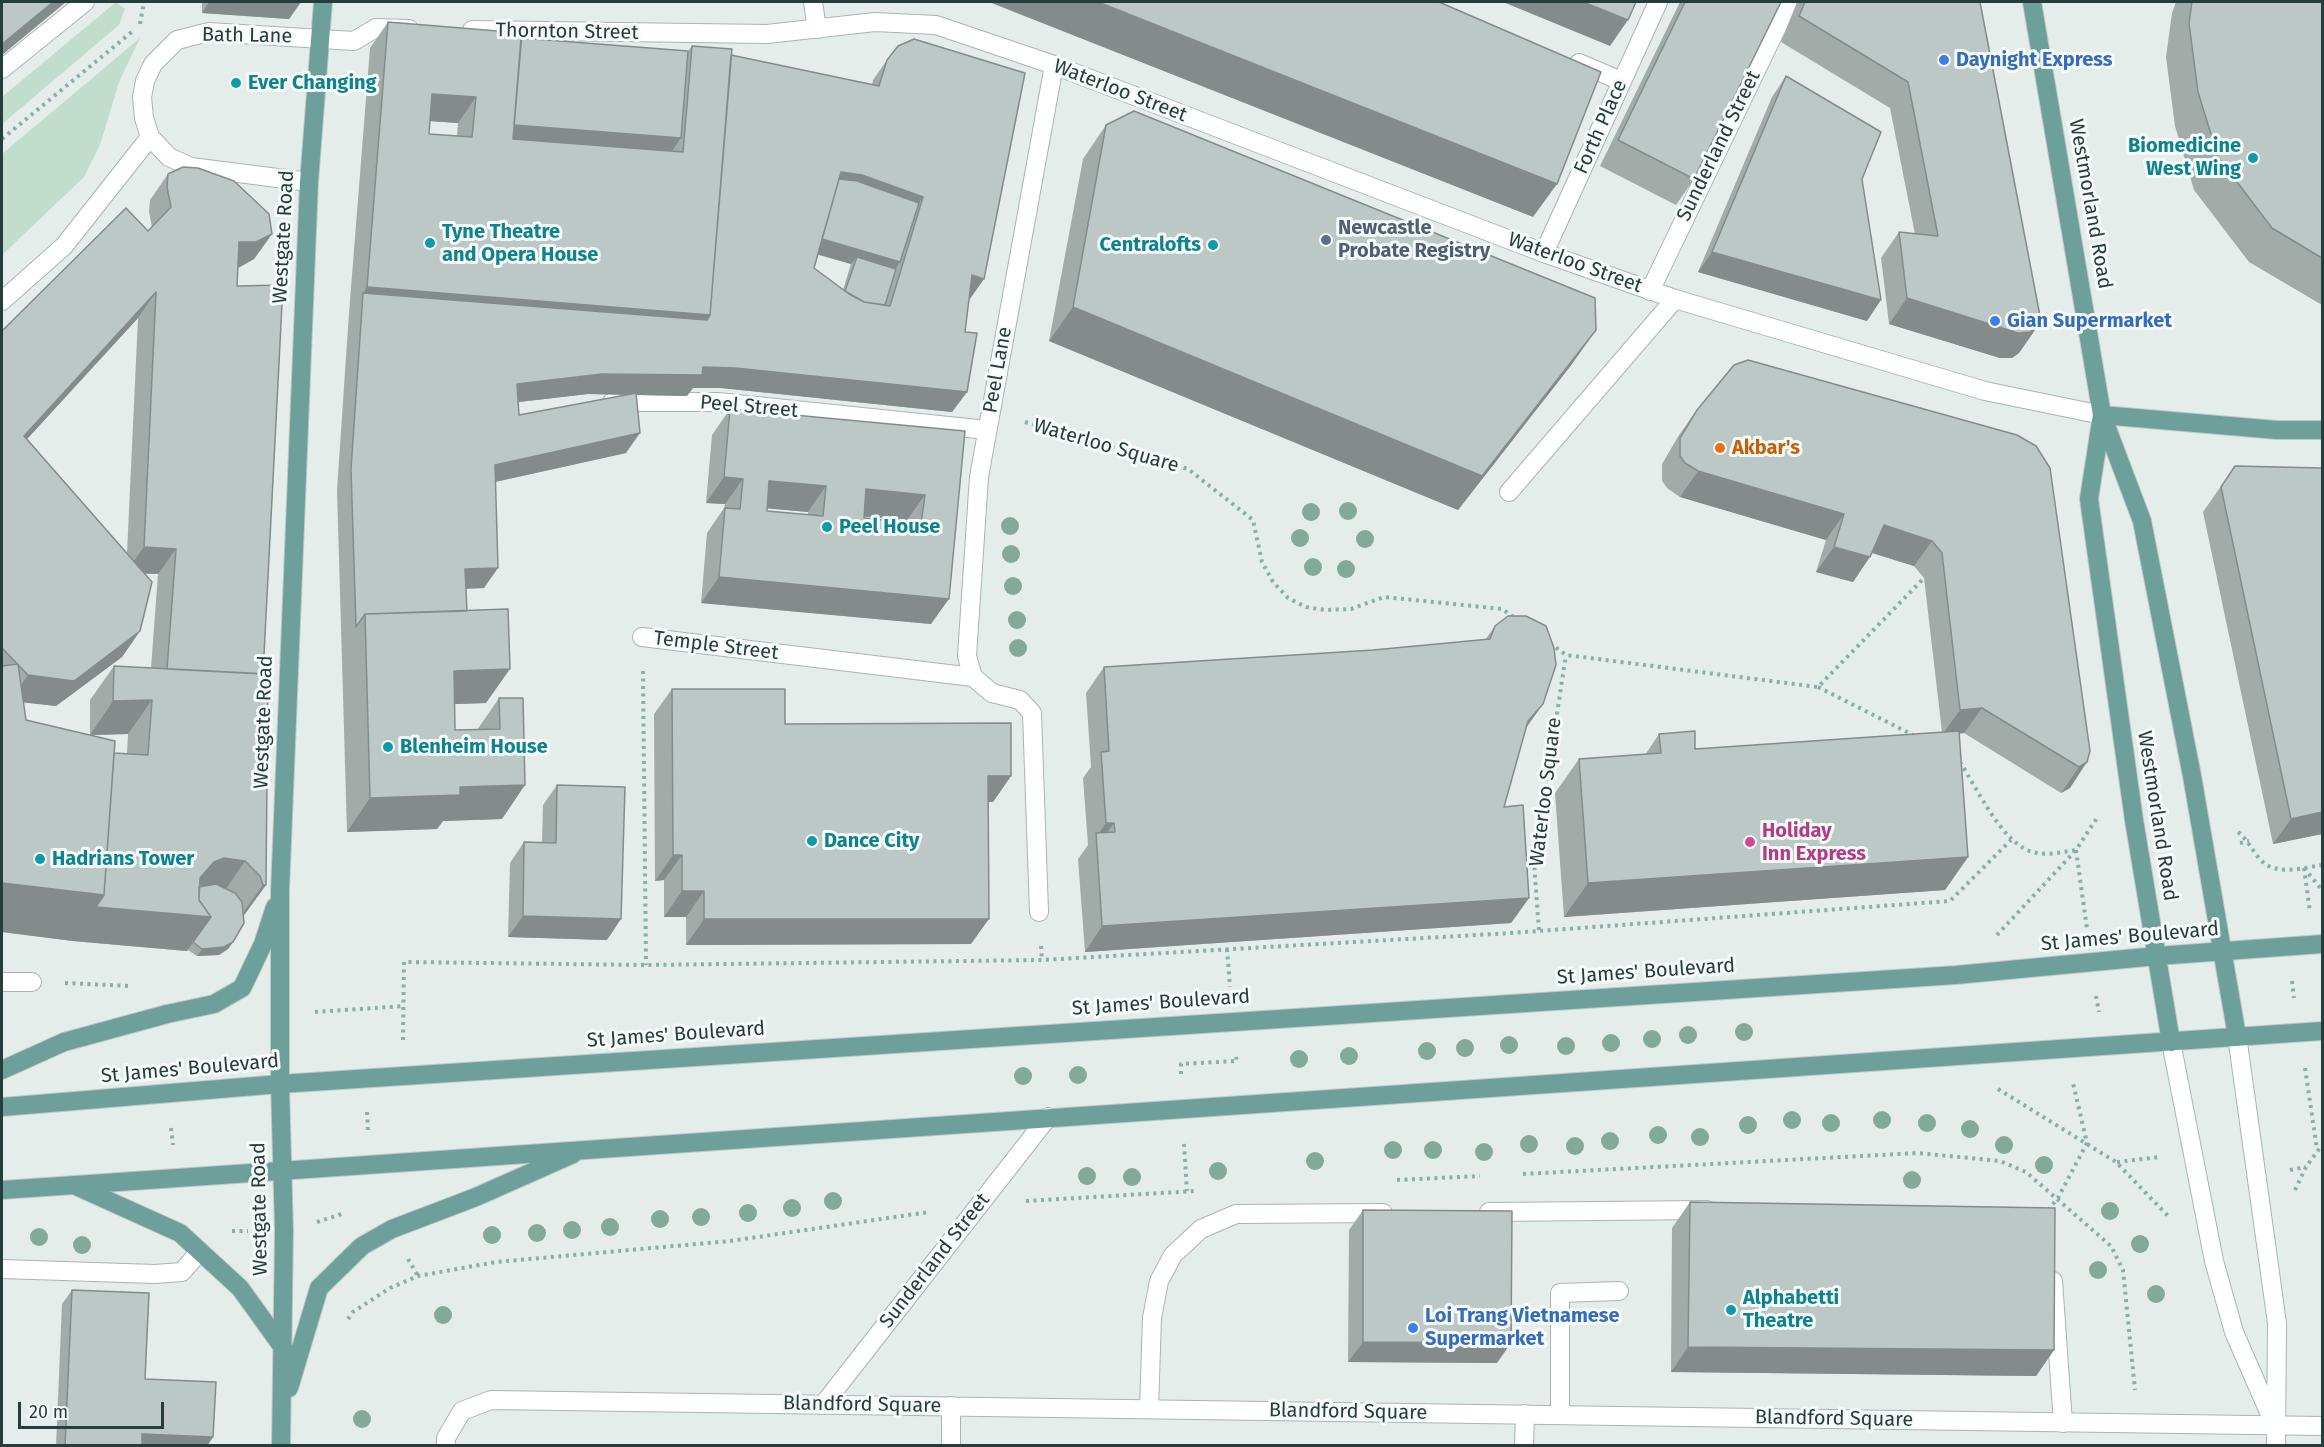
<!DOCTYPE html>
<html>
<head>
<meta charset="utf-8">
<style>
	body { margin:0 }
	#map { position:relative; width:2324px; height:1447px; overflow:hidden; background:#e5edeb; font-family:"Fira Sans",sans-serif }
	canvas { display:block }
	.frame { position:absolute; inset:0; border:3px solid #253e3c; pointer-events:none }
	.scale { position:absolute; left:18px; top:1402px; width:146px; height:27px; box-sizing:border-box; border:3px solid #253e3c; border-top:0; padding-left:8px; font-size:18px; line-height:21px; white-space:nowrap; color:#253e3c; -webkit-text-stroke:4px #f6faf9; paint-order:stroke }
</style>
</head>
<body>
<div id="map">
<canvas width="2324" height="1447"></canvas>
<div class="frame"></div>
<div class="scale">20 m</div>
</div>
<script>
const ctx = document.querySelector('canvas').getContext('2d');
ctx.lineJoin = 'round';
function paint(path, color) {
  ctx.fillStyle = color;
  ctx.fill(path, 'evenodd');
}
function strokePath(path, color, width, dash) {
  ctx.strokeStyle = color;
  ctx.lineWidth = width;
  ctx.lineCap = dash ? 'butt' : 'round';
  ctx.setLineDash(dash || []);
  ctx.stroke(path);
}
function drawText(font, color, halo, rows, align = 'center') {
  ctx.font = font + ' "Fira Sans",sans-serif';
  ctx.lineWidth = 6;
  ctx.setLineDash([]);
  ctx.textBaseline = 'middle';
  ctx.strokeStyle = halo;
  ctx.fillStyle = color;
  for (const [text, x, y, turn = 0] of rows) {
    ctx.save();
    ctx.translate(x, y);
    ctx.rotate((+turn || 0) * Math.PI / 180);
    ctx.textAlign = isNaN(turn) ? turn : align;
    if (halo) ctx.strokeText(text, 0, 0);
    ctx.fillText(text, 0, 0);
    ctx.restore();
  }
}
const green = new Path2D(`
	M 116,2 L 125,9 L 119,25 L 2,124 L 2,97 Z
	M 140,38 L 119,82 L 100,145 L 84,177 L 2,255 L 2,154 Z`);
const path = new Path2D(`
	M 140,24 L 144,2
	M 2,139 L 133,31
	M 1025,422 L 1188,469 L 1253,520 L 1262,562 L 1273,582 L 1288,598 L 1306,607 L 1325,610 L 1351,609 L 1384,597 L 1502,609 L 1515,618
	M 1550,643 L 1566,655 L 1818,687 L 1924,578
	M 643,671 L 646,965
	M 1818,687 L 1913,735
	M 1960,762 C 1976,787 2004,846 2033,852 C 2047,856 2062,852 2076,850
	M 2238,832 C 2248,840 2251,849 2259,858 C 2274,877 2302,868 2322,865
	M 2240,843 L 2249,841
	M 2076,850 L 2087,929
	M 2304,868 L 2310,912
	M 2304,868 L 2322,890
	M 1539,930 L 1534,863 L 1566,655
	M 1997,935 L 2076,850 L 2097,818
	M 1041,946 L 1042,960
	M 1227,949 L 1230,987
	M 2292,981 L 2294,998
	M 65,983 L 130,986
	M 2096,996 L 2099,1012
	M 315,1012 L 403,1006
	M 403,1040 L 404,962 L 646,965 L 1042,960 L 1511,933 L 1950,901 L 2011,840
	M 2305,1068 L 2317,1149
	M 1181,1074 L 1181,1064 L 1237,1061 L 1236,1057
	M 1998,1089 L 2116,1162 L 2168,1216
	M 367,1112 L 368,1132
	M 171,1128 L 173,1145
	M 1184,1144 L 1187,1191
	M 2117,1162 L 2160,1157
	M 2290,1170 L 2306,1167
	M 1523,1174 L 1918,1153 L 2000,1161 L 2026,1172 L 2111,1246 L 2123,1270 L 2135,1390
	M 1397,1180 L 1480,1176
	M 2295,1190 L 2306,1167 L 2322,1145
	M 1026,1201 L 1195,1191
	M 2048,1210 L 2058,1198 L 2087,1143 L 2073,1083
	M 317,1222 L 345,1213
	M 232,1231 L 248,1231
	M 408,1259 L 418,1276
	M 348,1319 L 353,1312 L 390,1288 L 418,1276 L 496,1262 L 730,1241 L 929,1212`);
const lane = new Path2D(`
	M 813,2 L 817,29
	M 1579,63 L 1621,81
	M 1544,253 L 1658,2
	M 1650,291 L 1789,2
	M 612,402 L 718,402 L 987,430
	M 1509,492 L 1675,299
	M 642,637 L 973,677
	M 973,677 L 967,656 L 979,477 L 1054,65
	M 973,677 L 992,693 L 1020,700 L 1032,713 L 1039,912
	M 1489,1212 L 1707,1210
	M 2,1269 L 155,1274 L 182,1272 L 200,1251
	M 2053,1281 L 2063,1423
	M 823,1405 L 1048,1117
	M 1149,1409 L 1152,1318 L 1159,1281 L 1173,1255 L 1201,1229 L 1236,1214 L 1383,1213
	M 1560,1414 L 1560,1293 L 1619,1291
	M 951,1446 L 951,1406
	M 1524,1446 L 1525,1414`);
const street = new Path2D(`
	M 472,30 L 767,34 L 875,22 L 936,25 L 1054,65 L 1544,253 L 1675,299 L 1985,391 L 2102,415
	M 2,69 L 85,2
	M 150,137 L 169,157 L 191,167 L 309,182
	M 2,301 L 64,246 L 150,137 L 144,118 L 142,97 L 145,81 L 153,64 L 177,40 L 209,32 L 354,41 L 376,28 L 409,29
	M 2,982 L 32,982
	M 446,1446 L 446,1438 L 462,1411 L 491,1400 L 2322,1426`);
const secondary = new Path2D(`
	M 2237,1036 L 2277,1323 L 2276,1446
	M 2171,1042 L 2214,1261 L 2234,1332 L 2272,1419`);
const primary = new Path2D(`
	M 2032,2 L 2102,415 L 2142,521 L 2192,776 L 2237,1036
	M 2102,415 L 2089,499 L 2134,820 L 2171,1042
	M 2102,415 L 2277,430 L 2322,430
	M 2,1070 L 64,1042 L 167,1014 L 214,1004 L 242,988 L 263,944 L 275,907
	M 2,1107 L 280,1084 L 1956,975 L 2157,956 L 2322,944
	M 76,1186 L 180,1233 L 240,1288 L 284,1349
	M 2,1190 L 2322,1031
	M 289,1388 L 319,1288 L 362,1246 L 392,1229 L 476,1197 L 573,1154
	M 281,1446 L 284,1231 L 280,1084 L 280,891 L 309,182 L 323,2`);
const trees = [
	[1348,511],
	[1311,512],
	[1010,526],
	[1300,538],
	[1365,539],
	[1011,554],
	[1313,567],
	[1346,569],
	[1013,586],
	[1017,620],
	[1018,648],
	[1744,1032],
	[1688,1035],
	[1652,1039],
	[1611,1043],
	[1509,1045],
	[1566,1046],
	[1465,1048],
	[1427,1051],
	[1349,1056],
	[1299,1059],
	[1078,1075],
	[1023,1076],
	[1792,1120],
	[1882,1120],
	[1831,1123],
	[1927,1123],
	[1748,1125],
	[1970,1129],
	[1658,1135],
	[1700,1137],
	[1610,1141],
	[1529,1144],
	[2004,1145],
	[1575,1146],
	[1393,1150],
	[1433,1150],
	[1484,1152],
	[1315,1161],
	[2044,1165],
	[1218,1171],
	[1087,1176],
	[1132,1177],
	[1912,1180],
	[833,1201],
	[792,1208],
	[2110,1211],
	[748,1213],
	[701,1217],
	[660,1219],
	[610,1227],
	[572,1230],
	[537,1233],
	[492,1235],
	[39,1237],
	[2140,1244],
	[82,1245],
	[2098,1270],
	[2156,1294],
	[443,1315],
	[362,1419]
];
const wall = new Path2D(`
	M 202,2 L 301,2 L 289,19 L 202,13 Z
	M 1680,2 L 1781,2 L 1694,179 L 1676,205 L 1600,166 Z
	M 1797,2 L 1980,2 L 2037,327 L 2019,353 L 2012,358 L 2000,358 L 1889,324 L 1881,258 L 1899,232 L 1915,234 L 1890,108 L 1781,42 Z
	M 2176,2 L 2322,2 L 2322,305 L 2249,262 L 2194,190 L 2175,126 L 2166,57 L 2172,13 Z
	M 388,22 L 521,38 L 688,51 L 692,46 L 731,55 L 872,85 L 873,80 L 887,60 L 970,299 L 969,299 L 965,332 L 967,392 L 952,412 L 721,388 L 693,388 L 687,396 L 636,395 L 626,453 L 495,482 L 484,588 L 466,589 L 467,611 L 486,703 L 455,704 L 455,730 L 477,730 L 499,698 L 502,819 L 443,821 L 437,829 L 347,832 L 337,490 L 349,313 L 370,48 ZM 430,121 L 458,123 L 457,136 L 429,134 ZM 818,254 L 851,264 L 843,290 L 814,268 ZM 588,394 L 629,395 L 519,415 L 518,402 Z
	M 1786,76 L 1862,179 L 1867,321 L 1698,272 L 1772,97 Z
	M 1106,125 L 1572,364 L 1458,510 L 1049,341 L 1083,159 Z
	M 168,174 L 272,234 L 254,259 L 238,268 L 237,286 L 263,674 L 266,885 L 243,916 L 233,942 L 228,949 L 219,955 L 197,956 L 188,950 L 187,951 L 73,941 L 2,932 L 2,331 L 148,231 L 152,227 L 149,212 L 150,200 ZM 138,318 L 127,553 L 27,439 ZM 145,574 L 158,574 L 151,668 L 114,666 L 90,700 L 90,735 L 128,734 L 127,754 L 114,753 L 26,720 L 23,702 L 56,706 L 122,657 L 140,631 Z
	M 730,409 L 965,431 L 931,624 L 701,603 L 707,533 L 724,508 L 725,504 L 706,503 L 712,435 ZM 767,508 L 808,512 L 808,515 L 767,511 ZM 864,517 L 907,520 L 906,522 L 864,518 Z
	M 1697,410 L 2017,435 L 2090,751 L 2070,788 L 2061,793 L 1964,733 L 1959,734 L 1968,857 L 1945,890 L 1564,917 L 1555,793 L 1579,759 L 1645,755 L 1659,734 L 1695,749 L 1942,732 L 1924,578 L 1914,566 L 1872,553 L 1853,582 L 1816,572 L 1826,540 L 1680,497 L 1667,488 L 1662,481 L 1662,464 L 1679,435 Z
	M 2235,466 L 2322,834 L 2273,844 L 2203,512 Z
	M 1495,626 L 1543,704 L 1526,728 L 1504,807 L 1529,898 L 1511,923 L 1085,952 L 1078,859 L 1088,845 L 1083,778 L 1091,767 L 1086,693 L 1104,667 L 1373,650 L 1485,640 Z
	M 672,689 L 785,724 L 1011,776 L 993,802 L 988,802 L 971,944 L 686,945 L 686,917 L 664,917 L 664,880 L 655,881 L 654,714 Z
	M 557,785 L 607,940 L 508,937 L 510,863 L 524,842 L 542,843 L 543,805 Z
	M 1690,1202 L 2054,1350 L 2036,1376 L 1671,1372 L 1672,1228 Z
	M 1363,1210 L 1497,1363 L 1348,1362 L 1349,1230 Z
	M 72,1290 L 145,1379 L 213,1437 L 207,1446 L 56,1446 L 62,1304 Z`);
const shadedWall = new Path2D(`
	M 53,2 L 66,2 L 2,55 L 2,44 Z
	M 209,2 L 301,2 L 289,19 L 202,13 Z
	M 989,2 L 1098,2 L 1557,184 L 1533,217 Z
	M 1503,2 L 1583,2 L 1628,20 L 1610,46 Z
	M 432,94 L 476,97 L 458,123 L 414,120 Z
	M 511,125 L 681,138 L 667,158 L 497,145 Z
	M 841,172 L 862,175 L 923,197 L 909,217 L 833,193 Z
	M 272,234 L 254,259 L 238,268 L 239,242 Z
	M 822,239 L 900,262 L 891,276 L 857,257 L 851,264 L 812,253 Z
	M 1712,252 L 1881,300 L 1867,321 L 1698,272 Z
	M 972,275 L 984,279 L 970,299 L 958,296 Z
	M 367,287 L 710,315 L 692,340 L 363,293 Z
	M 156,292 L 138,318 L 6,462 L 24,436 Z
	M 1907,298 L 2037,327 L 2019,353 L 2012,358 L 2000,358 L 1889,324 Z
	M 1073,307 L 1596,330 L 1572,364 L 1458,510 L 1049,341 Z
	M 703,367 L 735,368 L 967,392 L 952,412 L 721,388 L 693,388 L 687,396 L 588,394 L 502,404 L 517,384 L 602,374 Z
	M 640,433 L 626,453 L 481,485 L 495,465 Z
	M 1698,471 L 1844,514 L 1826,540 L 1680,497 Z
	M 724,477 L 743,479 L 725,504 L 706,503 Z
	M 769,481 L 826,486 L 808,512 L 751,507 Z
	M 866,489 L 925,495 L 907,520 L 848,515 Z
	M 1884,525 L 1932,541 L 1914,566 L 1866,551 Z
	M 144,547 L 176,549 L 158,574 L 126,572 Z
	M 1834,547 L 1870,557 L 1853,582 L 1816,572 Z
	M 498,568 L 484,588 L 451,589 L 465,569 Z
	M 719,577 L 949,599 L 931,624 L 701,603 Z
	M 140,631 L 122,657 L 56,706 L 10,701 L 28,675 Z
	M 510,669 L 486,703 L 430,705 L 454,671 Z
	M 152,700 L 128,734 L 90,735 L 113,701 Z
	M 1543,704 L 1525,729 L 1528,721 Z
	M 1982,708 L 1964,733 L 1942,735 L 1960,710 Z
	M 2087,762 L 2070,788 L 2061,793 L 2079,767 Z
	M 988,776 L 1011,776 L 993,802 L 970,802 Z
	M 525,785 L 502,819 L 443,821 L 437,829 L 347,832 L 370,798 L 460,787 Z
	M 2322,812 L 2322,834 L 2273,844 L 2291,819 Z
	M 1106,823 L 1114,823 L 1097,847 L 1096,837 Z
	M 673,855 L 682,855 L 664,880 L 655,881 Z
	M 1968,857 L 1945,890 L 1564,917 L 1588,883 Z
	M 224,858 L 245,861 L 222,895 L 190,895 L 200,878 L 214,862 Z
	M 2,883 L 104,895 L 73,941 L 2,932 Z
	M 263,885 L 266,885 L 242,918 L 239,918 Z
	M 682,891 L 704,891 L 686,917 L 664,917 Z
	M 1529,898 L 1511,923 L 1085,952 L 1102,926 Z
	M 96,907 L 211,917 L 187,951 L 73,941 Z
	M 523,916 L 621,919 L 607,940 L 508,937 Z
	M 704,919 L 989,919 L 971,944 L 686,945 Z
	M 233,942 L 228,949 L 219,955 L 197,956 L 202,949 Z
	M 1363,1342 L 1511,1343 L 1497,1363 L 1348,1362 Z
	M 1688,1347 L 2054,1350 L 2036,1376 L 1671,1372 Z
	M 142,1434 L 213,1437 L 207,1446 L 134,1446 Z`);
const building = new Path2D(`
	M 2,2 L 53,2 L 2,44 Z
	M 1098,2 L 1439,2 L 1601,72 L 1557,184 Z
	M 1583,2 L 1636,2 L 1628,20 Z
	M 1685,2 L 1781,2 L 1694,179 L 1618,140 Z
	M 1805,2 L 1980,2 L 2040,316 L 2037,327 L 2030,332 L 2018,333 L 1907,298 L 1899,232 L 1938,236 L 1908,82 L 1799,16 Z
	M 2192,2 L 2322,2 L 2322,258 L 2272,228 L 2218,157 L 2198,92 L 2189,23 Z
	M 388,22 L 522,33 L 513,139 L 683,152 L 692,46 L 732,49 L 710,315 L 367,287 ZM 432,94 L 476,97 L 472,137 L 429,134 Z
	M 521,38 L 688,51 L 681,138 L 514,125 Z
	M 914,39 L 1025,73 L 984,279 L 972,275 L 965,332 L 977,333 L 967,392 L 735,368 L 703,367 L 702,375 L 602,374 L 517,384 L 519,415 L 636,393 L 640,433 L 495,465 L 498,568 L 465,569 L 467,611 L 365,614 L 356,627 L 351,469 L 363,293 L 707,320 L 710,315 L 731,55 L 879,86 L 887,60 L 898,46 ZM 841,172 L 862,175 L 923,197 L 890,306 L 864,302 L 849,294 L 814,268 Z
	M 1786,76 L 1881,132 L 1862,179 L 1881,300 L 1712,252 Z
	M 1134,111 L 1595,298 L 1596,330 L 1482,476 L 1073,307 L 1106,125 Z
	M 183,167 L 198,168 L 234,181 L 269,214 L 272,234 L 256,242 L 239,242 L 237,286 L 283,285 L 263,674 L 167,669 L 176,549 L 144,547 L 156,292 L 24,436 L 152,582 L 140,631 L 74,681 L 28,675 L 2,648 L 2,331 L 126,208 L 148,231 L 171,207 L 167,187 L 168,174 Z
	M 839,179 L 857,181 L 919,203 L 900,262 L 822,239 Z
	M 857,257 L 896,269 L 885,305 L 864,302 L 845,291 Z
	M 1748,360 L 2017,435 L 2036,446 L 2050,468 L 2090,751 L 2087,762 L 2079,767 L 1982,708 L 1960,710 L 1942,553 L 1932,541 L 1884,525 L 1870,557 L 1834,547 L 1844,514 L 1698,471 L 1685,463 L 1680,456 L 1680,438 L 1697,410 L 1734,365 Z
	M 730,409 L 965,431 L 949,599 L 719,577 L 725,508 L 740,509 L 743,479 L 724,477 ZM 769,481 L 826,486 L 823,516 L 767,511 ZM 866,489 L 925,495 L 921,524 L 864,518 Z
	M 2235,466 L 2322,468 L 2322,812 L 2291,819 L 2221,487 Z
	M 508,609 L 510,669 L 454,671 L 455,730 L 500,729 L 499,698 L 523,698 L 525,785 L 460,787 L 460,795 L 370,798 L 365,614 Z
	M 1508,616 L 1526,616 L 1546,626 L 1554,648 L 1556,665 L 1543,704 L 1528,721 L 1504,807 L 1523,805 L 1529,898 L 1102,926 L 1096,833 L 1115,832 L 1114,823 L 1106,823 L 1101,752 L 1109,751 L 1104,667 L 1373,650 L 1490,639 L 1495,626 Z
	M 18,664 L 26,720 L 115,741 L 104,895 L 2,883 L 2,666 Z
	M 114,666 L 268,674 L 266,885 L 263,885 L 260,876 L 245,861 L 224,858 L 214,862 L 200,878 L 199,900 L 211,917 L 96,907 L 104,895 L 114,753 L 148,755 L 152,700 L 113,701 Z
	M 672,689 L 785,689 L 785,724 L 1011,723 L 1011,776 L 988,776 L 989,919 L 704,919 L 704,891 L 682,891 L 682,855 L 673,855 Z
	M 1695,731 L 1695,749 L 1959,731 L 1968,857 L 1588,883 L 1579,759 L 1661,753 L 1659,734 Z
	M 557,785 L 625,787 L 621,919 L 523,916 L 524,842 L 556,843 Z
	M 216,884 L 235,893 L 242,902 L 244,923 L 233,942 L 224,947 L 202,949 L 193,942 L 211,917 L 199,900 L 199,887 Z
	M 1690,1202 L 2055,1208 L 2054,1350 L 1688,1347 Z
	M 1363,1210 L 1512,1211 L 1511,1343 L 1363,1342 Z
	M 72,1290 L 149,1293 L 145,1379 L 216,1382 L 213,1437 L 142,1434 L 142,1446 L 65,1446 Z`);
const markers = [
	[1944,60,6,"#3f7fe0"],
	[236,83,6,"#0f9aa8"],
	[2253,158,6,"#0f9aa8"],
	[1326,240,6,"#5c6f8a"],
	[430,243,6,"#0f9aa8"],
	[1213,245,6,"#0f9aa8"],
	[1995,321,6,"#3f7fe0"],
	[1720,448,6,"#e8710a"],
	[827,527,6,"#0f9aa8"],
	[388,747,6,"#0f9aa8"],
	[812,841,6,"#0f9aa8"],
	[1750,842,6,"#d1479c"],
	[40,859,6,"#0f9aa8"],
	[1731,1310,6,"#0f9aa8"],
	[1413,1328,6,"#3f7fe0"]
];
const streetNames = [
	["Thornton Street",567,32,1],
	["Bath Lane",247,36,1],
	["Waterloo Street",1120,91,21],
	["Forth Place",1601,127,-66],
	["Sunderland Street",1719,146,-64],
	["Westmorland Road",2090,204,80],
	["Westgate Road",284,237,-87],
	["Waterloo Street",1575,263,20],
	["Peel Lane",998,370,-80],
	["Peel Street",749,407,5],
	["Waterloo Square",1106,446,16],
	["Temple Street",716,646,7],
	["Westgate Road",264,722,-88],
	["Waterloo Square",1546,792,-83],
	["Westmorland Road",2157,816,81],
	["St James' Boulevard",2130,937,-5],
	["St James' Boulevard",1646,972,-4],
	["St James' Boulevard",1161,1003,-4],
	["St James' Boulevard",676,1035,-4],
	["St James' Boulevard",190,1069,-5],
	["Westgate Road",260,1209,-91],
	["Sunderland Street",935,1261,-52],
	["Blandford Square",862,1405,1],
	["Blandford Square",1348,1412,1],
	["Blandford Square",1834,1419,1]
];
const shopNames = [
	["Daynight Express",1956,60],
	["Gian Supermarket",2007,321],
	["Loi Trang Vietnamese",1425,1316],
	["Supermarket",1425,1339]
];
const cultureNames = [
	["Ever Changing",248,83],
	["Biomedicine",2241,146,"right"],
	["West Wing",2241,169,"right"],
	["Tyne Theatre",442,232],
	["and Opera House",442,255],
	["Centralofts",1201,245,"right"],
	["Peel House",839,527],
	["Blenheim House",400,747],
	["Dance City",824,841],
	["Hadrians Tower",52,859],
	["Alphabetti",1743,1298],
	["Theatre",1743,1321]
];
const serviceNames = [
	["Newcastle",1338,228],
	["Probate Registry",1338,251]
];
const foodNames = [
	["Akbar's",1732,448]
];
const hotelNames = [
	["Holiday",1762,831],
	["Inn Express",1762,854]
];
paint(green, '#c0ddcd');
strokePath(lane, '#a8b5b3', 20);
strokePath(street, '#a8b5b3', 20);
strokePath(secondary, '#a4b8b5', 20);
strokePath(primary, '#c2c9c8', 20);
strokePath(path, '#88afa9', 4, [3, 4.5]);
strokePath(lane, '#fff', 18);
strokePath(street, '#fff', 18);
strokePath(secondary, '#fff', 18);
strokePath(primary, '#6da09b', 18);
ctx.fillStyle = '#83aa99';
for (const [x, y] of trees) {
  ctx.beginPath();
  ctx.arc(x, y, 9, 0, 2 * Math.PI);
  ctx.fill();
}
paint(wall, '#a1aca9');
paint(shadedWall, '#838c8a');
paint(building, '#bbc8c5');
strokePath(building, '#838c8a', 1.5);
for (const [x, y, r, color] of markers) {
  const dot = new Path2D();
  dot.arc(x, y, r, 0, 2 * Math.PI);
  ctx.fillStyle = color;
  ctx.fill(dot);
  strokePath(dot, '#f6faf9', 2);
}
drawText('20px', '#253e3c', '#f6faf9', streetNames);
drawText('bold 20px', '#366cbe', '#f6faf9', shopNames, 'left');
drawText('bold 20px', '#0d838f', '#f6faf9', cultureNames, 'left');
drawText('bold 20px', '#4e5e75', '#f6faf9', serviceNames, 'left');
drawText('bold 20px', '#c56008', '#f6faf9', foodNames, 'left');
drawText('bold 20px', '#b23c85', '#f6faf9', hotelNames, 'left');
</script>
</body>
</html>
